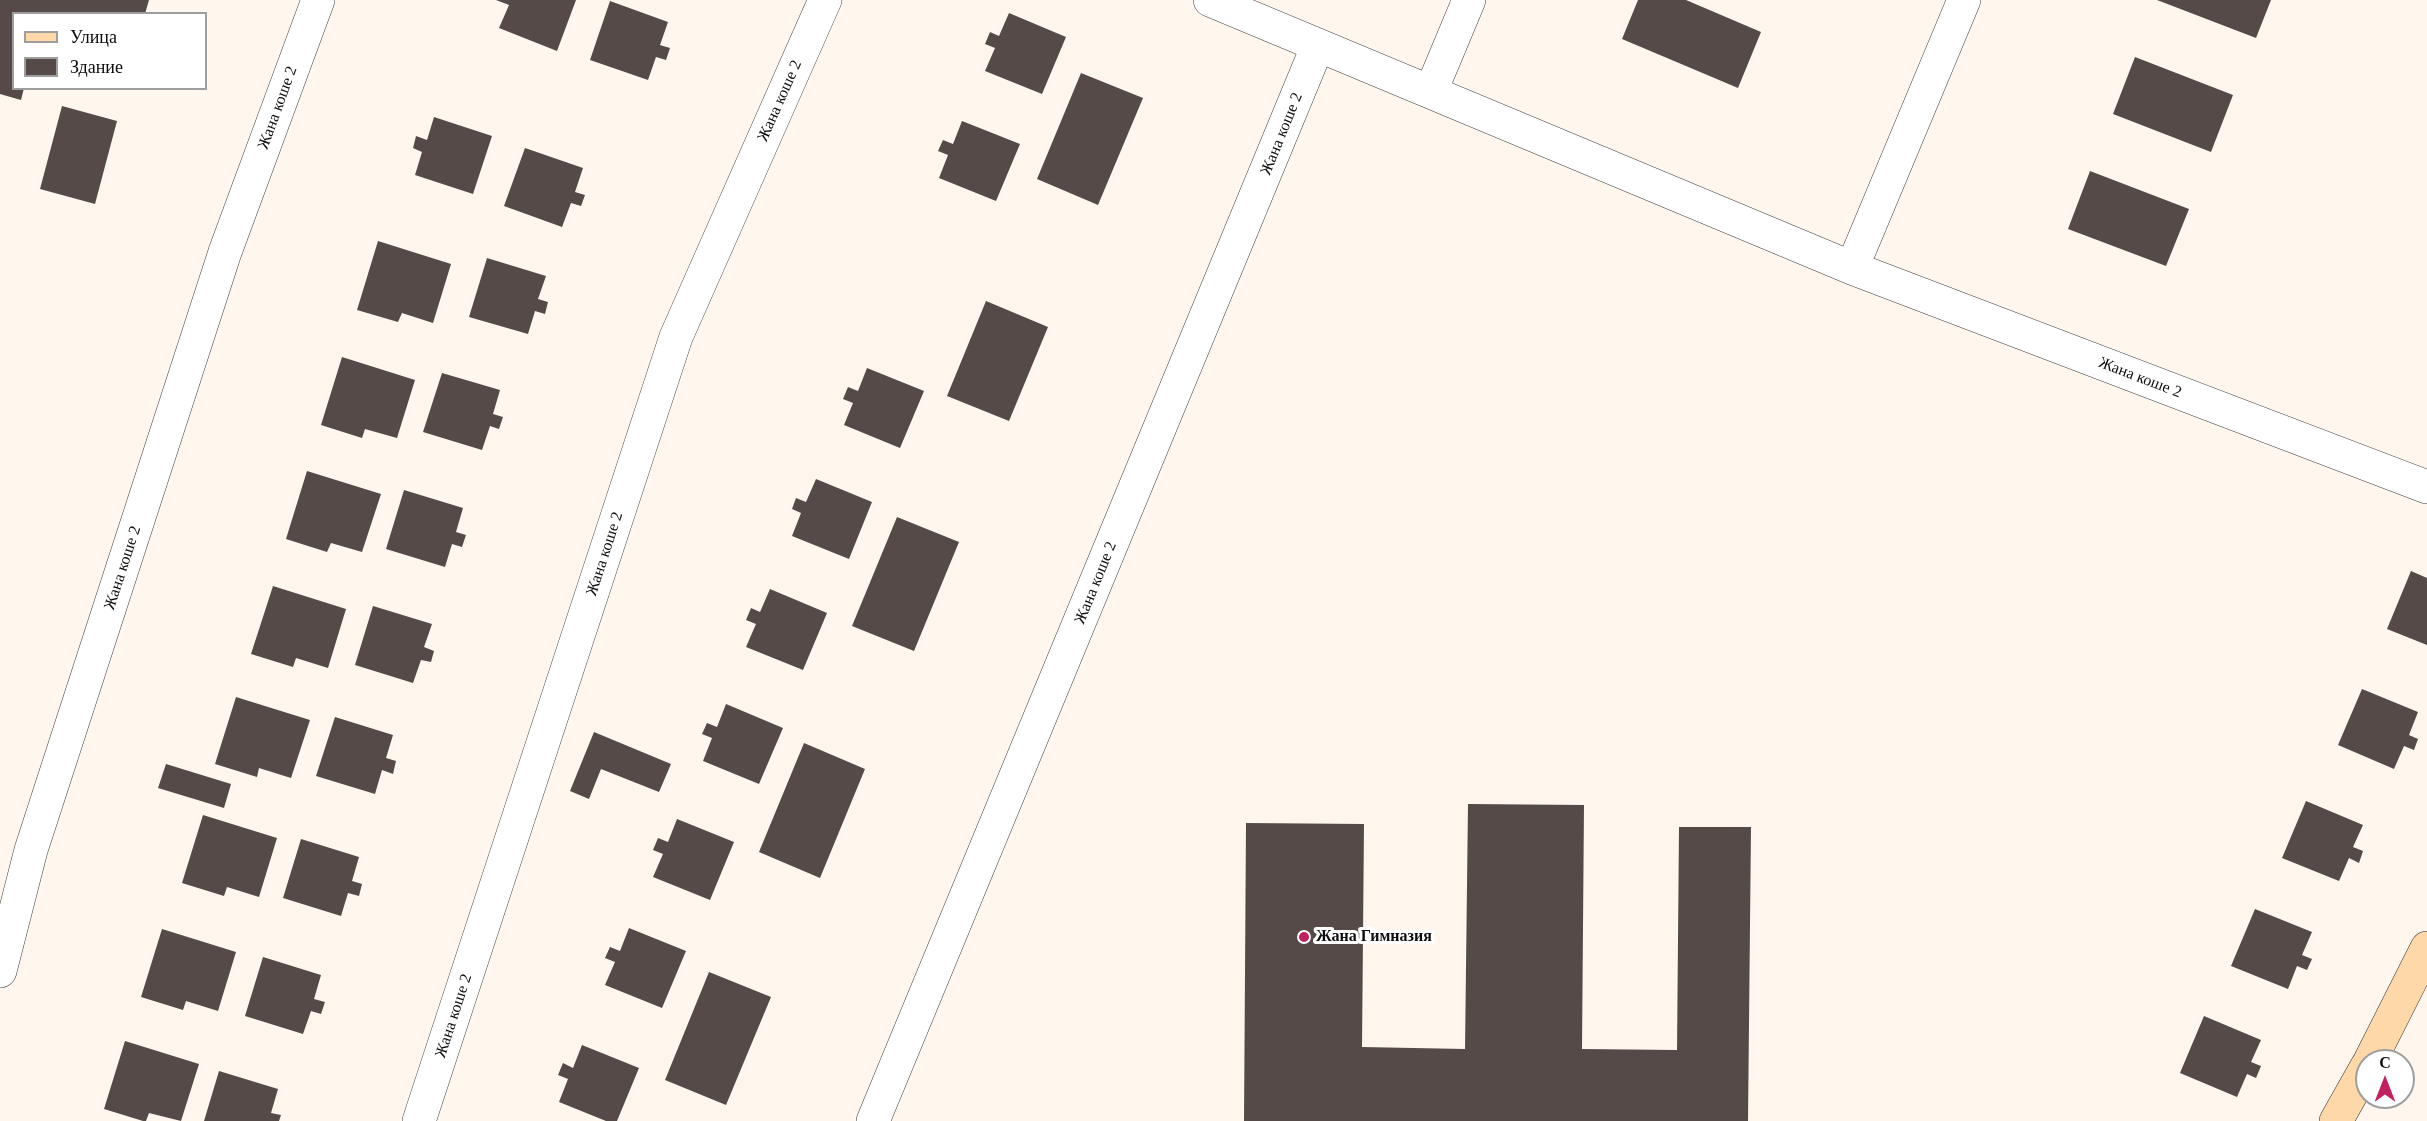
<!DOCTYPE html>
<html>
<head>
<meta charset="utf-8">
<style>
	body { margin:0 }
	#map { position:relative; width:2427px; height:1121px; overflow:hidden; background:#fff6ee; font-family:Georgia,serif }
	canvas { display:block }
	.legend { position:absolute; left:12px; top:12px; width:195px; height:78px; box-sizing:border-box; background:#fff; border:2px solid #9e9e9e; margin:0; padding:8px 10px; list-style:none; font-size:18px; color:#0d0d0d }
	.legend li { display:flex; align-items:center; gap:12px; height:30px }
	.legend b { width:30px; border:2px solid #9e9e9e }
	.north { position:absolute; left:2355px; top:1049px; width:60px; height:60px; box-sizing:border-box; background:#fff; border:2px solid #9e9e9e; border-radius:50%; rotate:0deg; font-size:16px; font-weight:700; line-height:24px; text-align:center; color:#0d0d0d }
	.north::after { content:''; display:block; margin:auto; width:21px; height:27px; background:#c2215f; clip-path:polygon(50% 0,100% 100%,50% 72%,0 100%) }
</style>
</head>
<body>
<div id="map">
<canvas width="2427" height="1121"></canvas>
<ul class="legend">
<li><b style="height:8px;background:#ffd8a9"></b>Улица</li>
<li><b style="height:16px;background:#564a49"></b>Здание</li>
</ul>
<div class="north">С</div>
</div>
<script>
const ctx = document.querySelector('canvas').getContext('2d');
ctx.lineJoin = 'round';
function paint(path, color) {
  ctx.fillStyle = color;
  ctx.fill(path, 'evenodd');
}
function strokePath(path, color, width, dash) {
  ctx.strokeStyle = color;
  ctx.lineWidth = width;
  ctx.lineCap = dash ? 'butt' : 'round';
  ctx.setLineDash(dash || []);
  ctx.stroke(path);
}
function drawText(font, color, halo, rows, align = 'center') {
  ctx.font = font + ' Georgia,serif';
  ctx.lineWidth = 6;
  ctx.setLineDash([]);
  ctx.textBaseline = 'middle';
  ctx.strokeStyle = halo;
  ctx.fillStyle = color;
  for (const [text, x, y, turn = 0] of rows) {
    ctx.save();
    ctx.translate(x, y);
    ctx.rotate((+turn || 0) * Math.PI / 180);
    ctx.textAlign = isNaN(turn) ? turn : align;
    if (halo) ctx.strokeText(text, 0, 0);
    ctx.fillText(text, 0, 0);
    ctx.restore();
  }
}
const building = new Path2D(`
	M 0,0 L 149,0 L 145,14 L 14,14 L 14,88 L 24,88 L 21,100 L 0,94 Z
	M 496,0 L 576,0 L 557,51 L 499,28 L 509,5 Z
	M 1638,0 L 1686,0 L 1761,32 L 1738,88 L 1622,39 Z
	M 2157,0 L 2271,0 L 2256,38 Z
	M 610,1 L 668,22 L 660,45 L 670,48 L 666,60 L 656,57 L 648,80 L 590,60 Z
	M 1009,13 L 1066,37 L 1042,94 L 985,71 L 995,48 L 985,44 L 990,32 L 999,36 Z
	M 2135,57 L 2233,95 L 2211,152 L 2113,114 Z
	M 1081,73 L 1143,98 L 1098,205 L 1037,179 Z
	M 62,106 L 117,121 L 95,204 L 40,189 Z
	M 434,117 L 492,136 L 473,194 L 415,175 L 422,152 L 413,148 L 416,136 L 427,140 Z
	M 962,121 L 1020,144 L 996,201 L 939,178 L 948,155 L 938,151 L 943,140 L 953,144 Z
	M 525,148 L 583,168 L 575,192 L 585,195 L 581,206 L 571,203 L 562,227 L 504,206 Z
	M 2090,171 L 2189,209 L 2166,266 L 2068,229 Z
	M 378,241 L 451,264 L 433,323 L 402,313 L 398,322 L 357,310 Z
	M 487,258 L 546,276 L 538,299 L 548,302 L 545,314 L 535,311 L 528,334 L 469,317 Z
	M 986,301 L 1048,327 L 1009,421 L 947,396 Z
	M 342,357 L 415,380 L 397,438 L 365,429 L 362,438 L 321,425 Z
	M 867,368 L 924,391 L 900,448 L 844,425 L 853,403 L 843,399 L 848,387 L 858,391 Z
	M 442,373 L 500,390 L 493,414 L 503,417 L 499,429 L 490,426 L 482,450 L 423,432 Z
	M 307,471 L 381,494 L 362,552 L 331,543 L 327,552 L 286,539 Z
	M 816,479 L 872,502 L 849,559 L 792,536 L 801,513 L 792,509 L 796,498 L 806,502 Z
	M 404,490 L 463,508 L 456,532 L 466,535 L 462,547 L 452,544 L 445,567 L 386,549 Z
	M 897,517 L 959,542 L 914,651 L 852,626 Z
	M 2411,571 L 2427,578 L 2427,645 L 2387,629 Z
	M 273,586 L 346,609 L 328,668 L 296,658 L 293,667 L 251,654 Z
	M 770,589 L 827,613 L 803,670 L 746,647 L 756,624 L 746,620 L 751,608 L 760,612 Z
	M 373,606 L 432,624 L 424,647 L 434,651 L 431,662 L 421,660 L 413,683 L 355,665 Z
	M 2362,689 L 2418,712 L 2409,735 L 2418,739 L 2414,750 L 2404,746 L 2394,769 L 2338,745 Z
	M 236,697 L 310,720 L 291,778 L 259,768 L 257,777 L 215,764 Z
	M 726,704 L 783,728 L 759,784 L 703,761 L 712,738 L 702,734 L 707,723 L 717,727 Z
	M 335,717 L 393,735 L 386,758 L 396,761 L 393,774 L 382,770 L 375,794 L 316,776 Z
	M 594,732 L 671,764 L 659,792 L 601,769 L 589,799 L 570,791 Z
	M 804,743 L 865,769 L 820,878 L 759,852 Z
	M 166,764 L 231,784 L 224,808 L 158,788 Z
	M 2306,801 L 2363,825 L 2353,847 L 2363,851 L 2359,863 L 2349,858 L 2339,881 L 2282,858 Z
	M 1468,804 L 1584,805 L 1582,1049 L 1677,1050 L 1679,827 L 1751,827 L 1748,1121 L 1244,1121 L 1246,823 L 1364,824 L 1362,1047 L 1465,1049 Z
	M 203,815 L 277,838 L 259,897 L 227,887 L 224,896 L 182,883 Z
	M 677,819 L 734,842 L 710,900 L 653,877 L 663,854 L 653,850 L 658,838 L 668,842 Z
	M 301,839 L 359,857 L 352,881 L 362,884 L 359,896 L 348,893 L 341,916 L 283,898 Z
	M 2255,909 L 2312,932 L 2302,955 L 2312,959 L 2307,970 L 2297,966 L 2288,989 L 2231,966 Z
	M 629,928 L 686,951 L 662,1008 L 605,985 L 615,962 L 605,958 L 610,947 L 620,951 Z
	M 162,929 L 236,952 L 218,1011 L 186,1001 L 183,1010 L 141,997 Z
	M 263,957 L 321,975 L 314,999 L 325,1002 L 321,1014 L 311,1011 L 303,1034 L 245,1016 Z
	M 709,972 L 771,997 L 726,1105 L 665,1080 Z
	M 2204,1016 L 2261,1040 L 2251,1062 L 2261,1066 L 2256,1078 L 2247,1074 L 2237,1097 L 2180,1073 Z
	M 125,1041 L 199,1064 L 181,1121 L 149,1113 L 146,1121 L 143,1121 L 104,1109 Z
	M 582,1045 L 639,1068 L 617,1121 L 606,1121 L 559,1102 L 568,1079 L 558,1075 L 563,1063 L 573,1068 Z
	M 219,1071 L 278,1089 L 271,1113 L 281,1115 L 279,1121 L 204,1121 Z`);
const street = new Path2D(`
	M 1210,0 L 1852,268 L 2427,487
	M 1431,91 L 1469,0
	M 1852,268 L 1964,0
	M 0,971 L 31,850 L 225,252 L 318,0
	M 419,1121 L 676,337 L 825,0
	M 873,1121 L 1318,45`);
const secondary = new Path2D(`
	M 2370,1061 L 2427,948
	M 2336,1121 L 2367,1066`);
const markers = [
	[1304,937,6,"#c2215f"]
];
const streetNames = [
	["Жана коше 2",780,101,-66],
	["Жана коше 2",278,108,-70],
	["Жана коше 2",1282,134,-68],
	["Жана коше 2",2140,378,21],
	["Жана коше 2",605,554,-72],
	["Жана коше 2",123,568,-72],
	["Жана коше 2",1096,583,-68],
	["Жана коше 2",454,1016,-72]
];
const poiNames = [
	["Жана Гимназия",1316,937]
];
paint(building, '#564a49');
strokePath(street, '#404040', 34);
strokePath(secondary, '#2f2f2f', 34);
strokePath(street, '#fff', 33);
strokePath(secondary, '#ffd8a9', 33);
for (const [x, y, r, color] of markers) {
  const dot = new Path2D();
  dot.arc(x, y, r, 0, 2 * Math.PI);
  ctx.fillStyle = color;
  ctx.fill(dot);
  strokePath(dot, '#fff', 2);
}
drawText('16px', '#0d0d0d', '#fff', streetNames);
drawText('bold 16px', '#0d0d0d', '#fff', poiNames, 'left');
</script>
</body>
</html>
